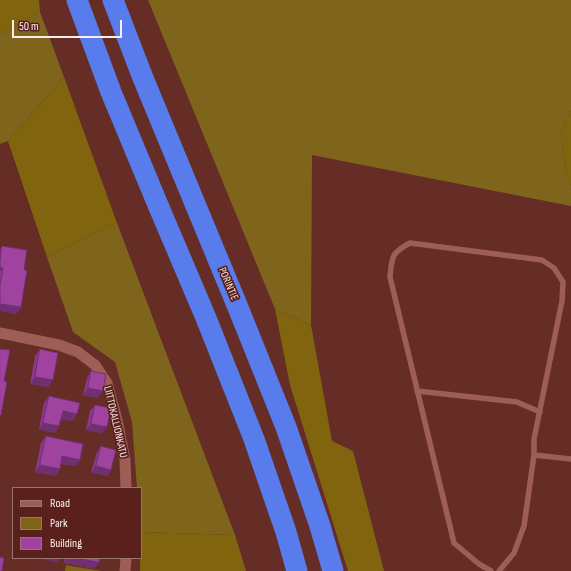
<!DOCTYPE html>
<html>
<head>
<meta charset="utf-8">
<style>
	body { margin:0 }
	#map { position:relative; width:571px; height:571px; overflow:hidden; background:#662c26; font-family:"Sofia Sans Condensed",sans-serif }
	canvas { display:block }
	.legend { position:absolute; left:12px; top:487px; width:130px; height:72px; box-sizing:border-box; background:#5a211c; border:1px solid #9b736f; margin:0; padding:5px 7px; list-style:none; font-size:12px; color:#fdeeec }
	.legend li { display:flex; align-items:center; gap:8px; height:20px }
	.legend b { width:20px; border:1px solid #9b736f }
	.scale { position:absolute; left:12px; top:20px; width:110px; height:18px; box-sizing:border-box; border:2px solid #fdeeec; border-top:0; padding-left:5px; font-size:12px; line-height:14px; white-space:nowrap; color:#fdeeec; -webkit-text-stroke:3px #5a211c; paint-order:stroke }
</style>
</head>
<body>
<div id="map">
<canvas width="571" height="571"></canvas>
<ul class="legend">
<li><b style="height:5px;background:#9d5e56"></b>Road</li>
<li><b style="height:11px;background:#7f641b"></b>Park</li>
<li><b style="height:11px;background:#a043a0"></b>Building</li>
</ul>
<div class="scale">50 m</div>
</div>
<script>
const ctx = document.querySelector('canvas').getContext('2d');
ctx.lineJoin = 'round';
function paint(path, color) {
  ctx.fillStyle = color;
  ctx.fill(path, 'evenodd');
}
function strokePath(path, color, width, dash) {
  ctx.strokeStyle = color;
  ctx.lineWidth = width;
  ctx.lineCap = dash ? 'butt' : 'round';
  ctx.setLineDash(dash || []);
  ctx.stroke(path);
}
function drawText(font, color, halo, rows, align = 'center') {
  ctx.font = font + ' "Sofia Sans Condensed",sans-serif';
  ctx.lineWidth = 3.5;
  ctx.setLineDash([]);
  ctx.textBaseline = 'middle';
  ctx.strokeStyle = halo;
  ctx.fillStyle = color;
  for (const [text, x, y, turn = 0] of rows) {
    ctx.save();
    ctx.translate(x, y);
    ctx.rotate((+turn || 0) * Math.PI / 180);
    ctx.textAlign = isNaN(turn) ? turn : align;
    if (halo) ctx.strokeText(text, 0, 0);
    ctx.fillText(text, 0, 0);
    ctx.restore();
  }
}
const green = new Path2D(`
	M 148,0 L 571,0 L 571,111 L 561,132 L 566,173 L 571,186 L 571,206 L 312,155 L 311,325 L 275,309 Z
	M 40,12 L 64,77 L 8,141 L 0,144 L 0,34 Z
	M 117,223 L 235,535 L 141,532 L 141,488 L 137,488 L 132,422 L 115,362 L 73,332 L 47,257 Z`);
const forest = new Path2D(`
	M 0,0 L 39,0 L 40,12 L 0,34 Z
	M 64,77 L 117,223 L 47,257 L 8,141 Z
	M 571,111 L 571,186 L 566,173 L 561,132 Z
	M 275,309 L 311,325 L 332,441 L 353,451 L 384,571 L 348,571 L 290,385 Z
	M 141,532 L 235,535 L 246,571 L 140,571 Z
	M 66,565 L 101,571 L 65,571 Z`);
const lane = new Path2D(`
	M 417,391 L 517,402 L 540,412
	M 491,571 L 479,564 L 454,543 L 390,277 C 392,257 391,253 410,243 L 542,260 L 554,268 L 563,282 L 562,301 L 534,439 L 534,455
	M 499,571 L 514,553 L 524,526 L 534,455 L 571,459`);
const street = new Path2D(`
	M 0,333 L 59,345 L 78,352 L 95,365 L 107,383 L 117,420 L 125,460 L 126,488
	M 125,571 L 126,558`);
const highway = new Path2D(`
	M 77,0 L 111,92 L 158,205 L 206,318 L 254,439 L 286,532 L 297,571
	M 113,0 L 143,78 L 239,310 L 286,427 L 320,526 L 333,571`);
const wall = new Path2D(`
	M 2,246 L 24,270 L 21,307 L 16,314 L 0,311 L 0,250 Z
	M 40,349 L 48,387 L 30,384 L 35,356 Z
	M 91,371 L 103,391 L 98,398 L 83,395 L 87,378 Z
	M 49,396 L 73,421 L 61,419 L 59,426 L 55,433 L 39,429 L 44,403 Z
	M 95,405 L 107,427 L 102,433 L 86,430 L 90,411 Z
	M 46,436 L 80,460 L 75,466 L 61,464 L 60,469 L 55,476 L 35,472 L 41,443 Z
	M 101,446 L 111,470 L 107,476 L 91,472 L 97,452 Z
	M 65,558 L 100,558 L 99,562 L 94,569 L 64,563 Z`);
const shadedWall = new Path2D(`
	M 0,267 L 3,268 L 0,272 Z
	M 0,304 L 21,307 L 16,314 L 0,311 Z
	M 35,377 L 53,380 L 48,387 L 30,384 Z
	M 88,388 L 103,391 L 98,398 L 83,395 Z
	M 63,411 L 77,414 L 73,421 L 58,418 Z
	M 43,423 L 59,426 L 55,433 L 39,429 Z
	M 91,424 L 107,427 L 102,433 L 86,430 Z
	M 62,456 L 80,460 L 75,466 L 58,463 Z
	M 40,465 L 60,469 L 55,476 L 35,472 Z
	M 96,466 L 111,470 L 107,476 L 91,472 Z
	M 36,558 L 60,558 L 57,562 Z
	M 68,558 L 76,558 L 99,562 L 94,569 L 64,563 Z`);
const building = new Path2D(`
	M 2,246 L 27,250 L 24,270 L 27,270 L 21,307 L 0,304 L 0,285 L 3,268 L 0,267 L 0,261 Z
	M 0,349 L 10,350 L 4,381 L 7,382 L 1,415 L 0,415 Z
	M 40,349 L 58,353 L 53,380 L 35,377 Z
	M 91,371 L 106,374 L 103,391 L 88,388 Z
	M 49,396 L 80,403 L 77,414 L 63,411 L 59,426 L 43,423 Z
	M 95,405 L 111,408 L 107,427 L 91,424 Z
	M 46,436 L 83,444 L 80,460 L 62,456 L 60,469 L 40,465 Z
	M 101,446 L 116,450 L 111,470 L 96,466 Z
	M 0,557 L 4,558 L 2,571 L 0,571 Z
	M 76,558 L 100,558 L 99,562 Z`);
const streetNames = [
	["PORINTIE",228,284,67],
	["LIITTOKALLIONKATU",115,422,77]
];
paint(green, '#7f641b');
paint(forest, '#81640e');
strokePath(lane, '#9d5e56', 5.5);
strokePath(street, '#9d5e56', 11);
strokePath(highway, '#587ceb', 21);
paint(wall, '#8a3a8a');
paint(shadedWall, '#702f70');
paint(building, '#a043a0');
strokePath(building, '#702f70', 1);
drawText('11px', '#fdeeec', '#5a211c', streetNames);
</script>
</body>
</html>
